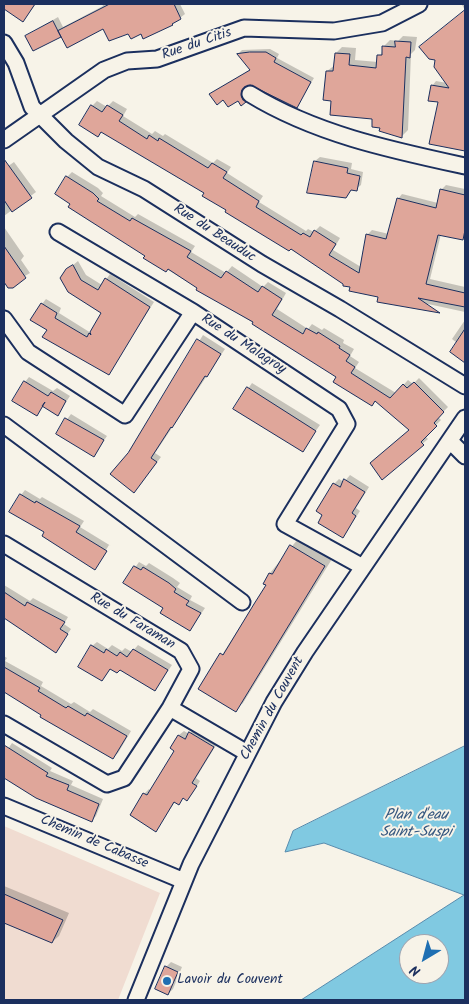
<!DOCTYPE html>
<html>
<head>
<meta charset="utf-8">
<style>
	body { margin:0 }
	#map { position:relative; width:469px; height:1004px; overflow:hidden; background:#f7f3e8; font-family:Kalam,sans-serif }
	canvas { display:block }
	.frame { position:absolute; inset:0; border:5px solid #1b2f5e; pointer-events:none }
	.north { position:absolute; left:399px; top:934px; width:50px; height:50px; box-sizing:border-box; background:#f7f3e8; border:1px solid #9fa5b1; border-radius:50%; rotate:217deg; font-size:14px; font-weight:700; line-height:20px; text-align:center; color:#1b2f5e }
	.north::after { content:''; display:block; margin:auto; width:18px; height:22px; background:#1f6fb2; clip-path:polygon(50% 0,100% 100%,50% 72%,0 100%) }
</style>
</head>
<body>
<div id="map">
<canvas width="469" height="1004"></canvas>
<div class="frame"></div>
<div class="north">N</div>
</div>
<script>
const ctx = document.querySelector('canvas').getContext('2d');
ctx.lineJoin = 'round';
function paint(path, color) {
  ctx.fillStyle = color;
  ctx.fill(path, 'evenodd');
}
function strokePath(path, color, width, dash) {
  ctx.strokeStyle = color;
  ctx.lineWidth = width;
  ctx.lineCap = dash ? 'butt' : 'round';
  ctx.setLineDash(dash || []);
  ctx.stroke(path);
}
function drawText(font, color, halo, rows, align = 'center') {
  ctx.font = font + ' Kalam,sans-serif';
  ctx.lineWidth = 4;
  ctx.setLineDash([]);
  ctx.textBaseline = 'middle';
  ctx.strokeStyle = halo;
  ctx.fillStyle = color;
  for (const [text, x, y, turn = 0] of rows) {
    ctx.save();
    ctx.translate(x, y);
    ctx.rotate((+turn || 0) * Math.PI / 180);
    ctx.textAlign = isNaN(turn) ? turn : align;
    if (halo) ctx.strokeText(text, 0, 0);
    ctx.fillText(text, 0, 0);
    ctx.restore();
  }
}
const built = new Path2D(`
	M 4,826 L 160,893 L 118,1000 L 4,1000 Z`);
const water = new Path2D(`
	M 465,746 L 465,1000 L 301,1000 L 464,895 L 324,843 L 285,852 L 293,831 ZM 409,944 L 439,944 L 439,974 L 409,974 Z`);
const shadow = new Path2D(`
	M 8,4 L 36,4 L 23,20 L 5,8 Z
	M 102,4 L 143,4 L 148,13 L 167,4 L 180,4 L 185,14 L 172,24 L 141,32 L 129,33 L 103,28 L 60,36 L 26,36 L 58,17 L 63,27 L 103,6 Z
	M 465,4 L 465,10 L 462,5 Z
	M 465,11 L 465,92 L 459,122 L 465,123 L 465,149 L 431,143 L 439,101 L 432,86 L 436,81 L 447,83 L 436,59 L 426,42 Z
	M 403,36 L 417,37 L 415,50 L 411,54 L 408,130 L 402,136 L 381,130 L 381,127 L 373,118 L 332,99 L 327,71 L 335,65 L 336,53 L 342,47 L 356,48 L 355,60 L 378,62 L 384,46 L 390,40 L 398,41 Z
	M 270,49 L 279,54 L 277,58 L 314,78 L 297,106 L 250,83 L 245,86 L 245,94 L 249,98 L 245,102 L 211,94 L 251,69 L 238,54 L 242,50 Z
	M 97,101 L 107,107 L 113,101 L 127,109 L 123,116 L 152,134 L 155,131 L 163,136 L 165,134 L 213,163 L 217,159 L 231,167 L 227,173 L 263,196 L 259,202 L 306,231 L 308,229 L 314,232 L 320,226 L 340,238 L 333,250 L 361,267 L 367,235 L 372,230 L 389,234 L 398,199 L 402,194 L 438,203 L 441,190 L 446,185 L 465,189 L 465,236 L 462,239 L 441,234 L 430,279 L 465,287 L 465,312 L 428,304 L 423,309 L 345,283 L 228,210 L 205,192 L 102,131 L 98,135 L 92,106 Z
	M 320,157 L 352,163 L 351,169 L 363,172 L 361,185 L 356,189 L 352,189 L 345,197 L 308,192 L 315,161 Z
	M 14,162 L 36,192 L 4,216 L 4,169 Z
	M 72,172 L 98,188 L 103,193 L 101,196 L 135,217 L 138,214 L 195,246 L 191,252 L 226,273 L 232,266 L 263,287 L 268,282 L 286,293 L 277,309 L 308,329 L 312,324 L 322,330 L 324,328 L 344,340 L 343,343 L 354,349 L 350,356 L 359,362 L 355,368 L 396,393 L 408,380 L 413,384 L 419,378 L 448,407 L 438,417 L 441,420 L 425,436 L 428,439 L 383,478 L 411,430 L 376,401 L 372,405 L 338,376 L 146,256 L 72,203 L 67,177 Z
	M 4,227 L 24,256 L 21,260 L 30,273 L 8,286 L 4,280 Z
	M 78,261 L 86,275 L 102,285 L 110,274 L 154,302 L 109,373 L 49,329 L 42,304 L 46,299 L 61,308 L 59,313 L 91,333 L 103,313 L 67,270 Z
	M 465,320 L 465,361 L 451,352 L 457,343 L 452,339 Z
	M 203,335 L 225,349 L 155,453 L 161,457 L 139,486 L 129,454 Z
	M 29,377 L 53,391 L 57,388 L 70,396 L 58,414 L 44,406 L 36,414 L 25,382 Z
	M 252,383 L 320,425 L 302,450 L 235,408 Z
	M 71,414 L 107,436 L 94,455 L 57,433 Z
	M 350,475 L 369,487 L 356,508 L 360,511 L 343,537 L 324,515 L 318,511 L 334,484 L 339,479 L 344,482 Z
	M 25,490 L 40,499 L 42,497 L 84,521 L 80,527 L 111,546 L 109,545 L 95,568 L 46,532 L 21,495 Z
	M 298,539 L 332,559 L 243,703 L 235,710 L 200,689 L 267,585 L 264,583 L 270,573 Z
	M 139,562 L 146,566 L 149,563 L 173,578 L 180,583 L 177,587 L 192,596 L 190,600 L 205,608 L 190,630 L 165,607 L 125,582 Z
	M 4,585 L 30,601 L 33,598 L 68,617 L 64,624 L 71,629 L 56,651 L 4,616 Z
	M 97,642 L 108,649 L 112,645 L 122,651 L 125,648 L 132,652 L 138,645 L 172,665 L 155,690 L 120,669 L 111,668 L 102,680 L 92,646 Z
	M 4,656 L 7,658 L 5,661 L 43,682 L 41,686 L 71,704 L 74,702 L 90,712 L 93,709 L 131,731 L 118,753 L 113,757 L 4,691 Z
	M 195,728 L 218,742 L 196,778 L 200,781 L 192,794 L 187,799 L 184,797 L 179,803 L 175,802 L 156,830 L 144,794 L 149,789 L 151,791 L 176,750 L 172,748 L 179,735 L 184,731 L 189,734 Z
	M 12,743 L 52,768 L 50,771 L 73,781 L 71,785 L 103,799 L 96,816 L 92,820 L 37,797 L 4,777 L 4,755 Z
	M 4,886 L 69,913 L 59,936 L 52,942 L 4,921 Z
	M 171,962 L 182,967 L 173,989 L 168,994 L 166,967 Z`);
const building = new Path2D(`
	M 4,4 L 35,4 L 23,22 L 4,9 Z
	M 110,4 L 174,4 L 181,19 L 172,24 L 173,25 L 143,39 L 141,34 L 131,39 L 128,34 L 109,41 L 103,29 L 67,48 L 58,31 Z
	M 465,10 L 465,151 L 429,144 L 438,102 L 428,101 L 431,85 L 449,88 L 434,67 L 435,60 L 429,59 L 419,47 Z
	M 53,21 L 61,37 L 33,51 L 25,36 Z
	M 395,41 L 411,42 L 410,58 L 406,57 L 402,138 L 379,131 L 380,128 L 372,127 L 372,119 L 330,115 L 331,101 L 323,100 L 326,71 L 333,71 L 335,53 L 350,54 L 349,65 L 376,68 L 377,55 L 382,55 L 382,46 L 395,47 Z
	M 250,52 L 266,52 L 276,58 L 274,62 L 311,82 L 297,108 L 250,85 L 242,90 L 242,98 L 246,102 L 241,106 L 238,101 L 228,107 L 223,100 L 217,105 L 209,94 L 250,70 L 237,54 Z
	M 91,105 L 102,112 L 107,105 L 123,115 L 119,121 L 147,139 L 149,135 L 158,141 L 159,138 L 208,168 L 212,163 L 227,172 L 223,178 L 259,201 L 256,207 L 301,235 L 303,233 L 310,237 L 314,230 L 336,244 L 329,255 L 359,273 L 366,234 L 386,239 L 397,198 L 436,208 L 440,189 L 465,195 L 465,230 L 463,240 L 438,235 L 426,284 L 465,293 L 465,307 L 418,298 L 440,313 L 377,302 L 378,297 L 349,291 L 350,287 L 343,286 L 343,284 L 291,249 L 289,251 L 225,212 L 226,210 L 202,196 L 204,193 L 101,132 L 98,137 L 79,125 Z
	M 4,159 L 32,198 L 12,212 L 4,200 Z
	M 314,161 L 348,168 L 347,173 L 360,176 L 357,191 L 351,190 L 346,198 L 307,193 Z
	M 66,176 L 93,193 L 99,199 L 97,201 L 130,221 L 132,218 L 191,251 L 187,257 L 221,278 L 226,271 L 258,292 L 262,286 L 282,299 L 272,315 L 303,334 L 306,328 L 317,334 L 318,332 L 340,346 L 339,348 L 350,355 L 346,361 L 355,367 L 351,373 L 390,398 L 403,384 L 407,388 L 414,382 L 444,412 L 434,423 L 437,426 L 421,442 L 424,445 L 382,480 L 370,463 L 409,430 L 375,401 L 372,406 L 333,382 L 336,377 L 252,324 L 253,322 L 196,290 L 197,288 L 168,269 L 166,272 L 143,258 L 145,256 L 68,207 L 70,204 L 55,194 Z
	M 4,246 L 26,278 L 13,288 L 8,288 L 4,282 Z
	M 73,265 L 81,280 L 98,290 L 105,278 L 150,307 L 109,375 L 42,337 L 47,330 L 30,320 L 41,303 L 57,313 L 55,318 L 87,337 L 89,333 L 91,335 L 90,332 L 101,313 L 68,292 L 60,278 L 66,269 Z
	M 465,329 L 465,363 L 450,352 Z
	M 197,339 L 221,354 L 207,377 L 205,376 L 172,428 L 171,427 L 151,458 L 157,462 L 134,493 L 110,474 L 128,453 Z
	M 24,381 L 48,396 L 51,392 L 66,401 L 58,416 L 42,406 L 45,402 L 37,416 L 12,401 Z
	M 247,387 L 316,431 L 303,452 L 233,409 Z
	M 65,418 L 104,440 L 94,457 L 56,434 Z
	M 344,479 L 365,492 L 352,513 L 356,516 L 343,538 L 318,523 L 322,515 L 316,511 L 333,483 L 340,487 Z
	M 20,494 L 35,503 L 36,501 L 80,526 L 76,532 L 107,551 L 95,570 L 42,536 L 44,532 L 9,512 Z
	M 290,545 L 325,566 L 236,712 L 198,689 L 220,653 L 223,655 L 254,604 L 266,585 L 263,584 L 269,573 L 272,574 Z
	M 134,566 L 141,570 L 143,567 L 169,583 L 176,589 L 174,592 L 189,601 L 186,605 L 201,613 L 190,631 L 160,613 L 163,608 L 123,583 Z
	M 4,592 L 25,606 L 27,602 L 65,622 L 60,629 L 68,634 L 56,653 L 4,618 Z
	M 91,645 L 104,653 L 106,649 L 117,656 L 120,652 L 127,657 L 133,649 L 168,670 L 155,691 L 120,670 L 117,673 L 110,669 L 102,681 L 78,667 Z
	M 4,667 L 40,688 L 38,691 L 66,708 L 68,706 L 85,716 L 87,713 L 127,736 L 113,759 L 40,717 L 41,715 L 4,692 Z
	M 189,732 L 214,747 L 192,783 L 197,786 L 187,801 L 183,798 L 179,805 L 174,802 L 156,832 L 130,815 L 143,793 L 147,795 L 174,751 L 170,748 L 178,735 L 185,739 Z
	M 4,745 L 48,773 L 46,776 L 69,785 L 67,790 L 99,804 L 92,822 L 36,798 L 4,778 Z
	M 4,894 L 63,920 L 52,943 L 4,923 Z
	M 165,966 L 178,972 L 168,995 L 155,989 Z`);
const street = new Path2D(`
	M 4,43 L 16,63 L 32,107 L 66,141 L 98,167 L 144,189 L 262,264 L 340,309 L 465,386
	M 250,94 C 315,134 391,150 465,166
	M 4,140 L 104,70 L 127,61 L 157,59 L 244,28 L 334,31 L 382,23 L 419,4
	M 58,232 L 193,312
	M 4,319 L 28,352 L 125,415 L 193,312 L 339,409 L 347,424 L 285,524 L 363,567
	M 4,425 L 242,602
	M 450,441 L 465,456
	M 4,544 L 181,651 L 191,669 L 170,708 L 247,753
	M 4,724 L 107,784 L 124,778 L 170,708
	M 4,806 L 184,881
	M 136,1000 L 191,864 L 274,702 L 305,652 L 465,418`);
const markers = [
	[167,981,5,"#1f6fb2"]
];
const streetNames = [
	["Rue du Citis",197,45,-19],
	["Rue du Beauduc",214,234,33],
	["Rue du Malagroy",243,345,33],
	["Rue du Faraman",132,622,31],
	["Chemin du Couvent",273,709,-61],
	["Chemin de Cabasse",94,843,23]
];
const poiNames = [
	["Lavoir du Couvent",177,981]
];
const waterNames = [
	["Plan d'eau",416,816],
	["Saint-Suspi",416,833]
];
paint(built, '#f0dcd1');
paint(water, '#80c9e1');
strokePath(water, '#588bad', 1);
paint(shadow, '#0003');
paint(building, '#dfa69a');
strokePath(building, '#1b2f5e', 1);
strokePath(street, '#1b2f5e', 19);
strokePath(street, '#f7f3e8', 15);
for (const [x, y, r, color] of markers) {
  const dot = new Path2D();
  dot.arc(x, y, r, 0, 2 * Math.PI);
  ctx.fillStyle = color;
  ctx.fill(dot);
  strokePath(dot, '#f7f3e8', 2);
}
drawText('14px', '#1b2f5e', '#f7f3e8', streetNames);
drawText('14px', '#1b2f5e', '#f7f3e8', poiNames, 'left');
drawText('italic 15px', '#34567f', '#f7f3e8', waterNames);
</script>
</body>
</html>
